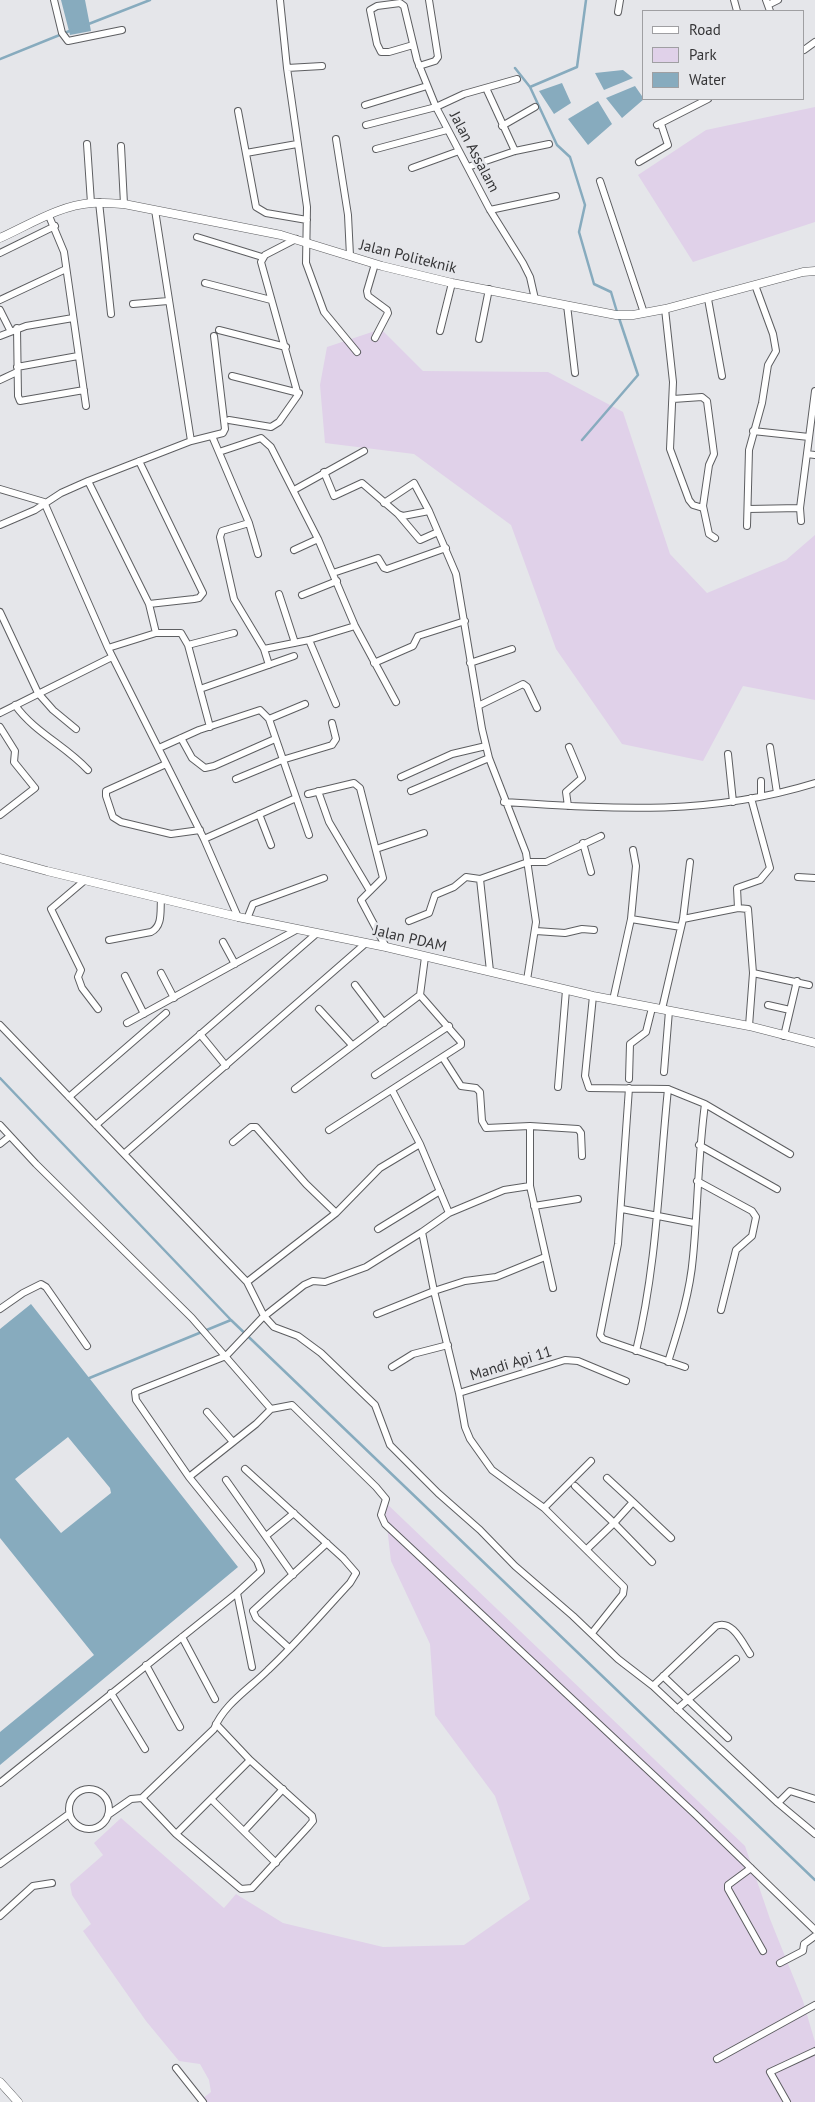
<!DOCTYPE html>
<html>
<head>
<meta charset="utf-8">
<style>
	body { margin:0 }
	#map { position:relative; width:815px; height:2102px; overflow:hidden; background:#e5e6ea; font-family:"PT Sans",sans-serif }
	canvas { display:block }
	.legend { position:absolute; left:642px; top:10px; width:162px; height:90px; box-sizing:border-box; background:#e5e6ea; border:1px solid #9f9fa2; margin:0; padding:6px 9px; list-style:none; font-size:15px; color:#353537 }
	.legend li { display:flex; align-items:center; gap:10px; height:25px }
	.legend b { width:25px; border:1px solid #9f9fa2 }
</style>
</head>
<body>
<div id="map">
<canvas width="815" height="2102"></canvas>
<ul class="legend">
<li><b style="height:6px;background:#fff"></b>Road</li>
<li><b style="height:14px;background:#e0d1e9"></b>Park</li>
<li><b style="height:14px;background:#87abbe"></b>Water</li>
</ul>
</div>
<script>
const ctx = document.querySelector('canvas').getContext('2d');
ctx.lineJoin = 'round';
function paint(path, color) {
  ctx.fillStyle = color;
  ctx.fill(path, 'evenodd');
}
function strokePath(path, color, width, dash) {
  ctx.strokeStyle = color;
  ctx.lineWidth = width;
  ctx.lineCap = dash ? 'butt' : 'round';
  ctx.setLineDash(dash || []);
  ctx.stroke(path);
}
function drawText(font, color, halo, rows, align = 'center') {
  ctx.font = font + ' "PT Sans",sans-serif';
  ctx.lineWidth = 5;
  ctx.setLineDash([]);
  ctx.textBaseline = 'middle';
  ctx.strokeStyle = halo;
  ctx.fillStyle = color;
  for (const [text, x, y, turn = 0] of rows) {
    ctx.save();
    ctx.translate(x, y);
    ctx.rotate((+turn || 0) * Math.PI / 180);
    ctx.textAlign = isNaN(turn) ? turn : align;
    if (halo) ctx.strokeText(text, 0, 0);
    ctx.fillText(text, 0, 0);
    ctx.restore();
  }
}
const green = new Path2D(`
	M 815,107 L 815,222 L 693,262 L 638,175 L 706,130 Z
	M 381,329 L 423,371 L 548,372 L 623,412 L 670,554 L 707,593 L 786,560 L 815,535 L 815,700 L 743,686 L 703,761 L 622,744 L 556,649 L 511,525 L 414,454 L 325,443 L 320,385 L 327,347 Z
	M 384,1501 L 745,1846 L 770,1919 L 803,2001 L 815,2042 L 815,2102 L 198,2102 L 211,2092 L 209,2080 L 200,2064 L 179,2061 L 146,2021 L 83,1931 L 91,1924 L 72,1895 L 70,1884 L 103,1855 L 94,1843 L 121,1818 L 224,1908 L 236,1894 L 283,1923 L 383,1947 L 464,1945 L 530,1899 L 495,1796 L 435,1715 L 430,1644 L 391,1561 Z`);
const water = new Path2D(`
	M 61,0 L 85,0 L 91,31 L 70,35 Z
	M 623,70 L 633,78 L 604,90 L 595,73 Z
	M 562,83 L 571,103 L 554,114 L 539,91 Z
	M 635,86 L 644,99 L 622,118 L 606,98 Z
	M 598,101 L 612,124 L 588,145 L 568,119 Z
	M 31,1304 L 238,1567 L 0,1765 L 0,1732 L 94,1655 L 0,1538 L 0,1329 ZM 68,1437 L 110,1488 L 111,1493 L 61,1533 L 15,1479 Z`);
const stream = new Path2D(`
	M 86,25 L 150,0
	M 0,59 L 72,30
	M 515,68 L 530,87 L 557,145 L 570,157 L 585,205 L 579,232 L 594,284 L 611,292 L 617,312
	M 530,87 L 577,67 L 586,0
	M 582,440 L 638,375 L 619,318
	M 0,1078 L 231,1320 L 815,1880
	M 87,1379 L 231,1320`);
const minor = new Path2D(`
	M 54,0 L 62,33 L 68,41 L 122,30
	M 280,0 L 287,68 L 307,207 L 306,263 L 324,312 L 357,352
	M 734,0 L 737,11
	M 766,0 L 770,11
	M 768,5 L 778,0
	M 618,12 L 620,0
	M 413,45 L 389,52 L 381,52 L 377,44 L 370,10 L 377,6 L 400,3 L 404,6 L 417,60 L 436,107 L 490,210 L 523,263 L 530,277 L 535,299
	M 804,50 L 815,42
	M 419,66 L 435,61 L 438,57 L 429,0
	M 287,68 L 322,66
	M 486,88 L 515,151
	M 365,105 L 427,86
	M 238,111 L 256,207 L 266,213 L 307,220
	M 366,125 L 436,107 L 464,94 L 517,79
	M 657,125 L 708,99
	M 502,126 L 535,107
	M 336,139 L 348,215 L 350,256
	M 87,144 L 91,203
	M 121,146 L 124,204
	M 376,149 L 447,130
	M 246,153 L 297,144
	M 639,162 L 668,145 L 661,124
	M 468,167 L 515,151 L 549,144
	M 412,168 L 459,151
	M 600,181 L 644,313
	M 99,202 L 111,314
	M 155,210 L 191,441
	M 490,210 L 556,196
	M 49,216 L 64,252 L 86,406
	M 197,237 L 262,257
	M 0,253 L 55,226
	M 375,264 L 367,291 L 368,296 L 387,310 L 388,313 L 375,338
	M 205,283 L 271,300
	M 708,299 L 722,376
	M 0,300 L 66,269
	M 133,304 L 168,301
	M 567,305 L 575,373
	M 665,309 L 673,382 L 670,449 L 689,500 L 693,505 L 703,508
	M 0,310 L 10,330
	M 17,328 L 18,396 L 20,401 L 84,390
	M 219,330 L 286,347
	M 440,331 L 452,283
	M 0,336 L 26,326 L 73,318
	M 479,339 L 489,289
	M 17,367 L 78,356
	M 232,376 L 299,393
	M 0,380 L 17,372
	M 673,399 L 702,397 L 707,401 L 714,454 L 709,465 L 703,506 L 709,534 L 715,538
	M 229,420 L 271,427 L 279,422 L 298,395 L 261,262 L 265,255 L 296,239
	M 753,431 L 809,437
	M 212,436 L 249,523 L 258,554
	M 219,452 L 261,438 L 271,447 L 318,539 L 355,626 L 396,702
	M 807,454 L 815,455
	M 139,461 L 203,593 L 199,598 L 194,599 L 149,604
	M 324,472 L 334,496 L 362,483 L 398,514 L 403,516 L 429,511 L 456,574 L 482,729 L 489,758 L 526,853 L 536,922 L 527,980
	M 88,481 L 149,604 L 156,633
	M 0,489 L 44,502 L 108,648 L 204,839 L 238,917
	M 294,490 L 364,451
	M 384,503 L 414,483 L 429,511
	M 748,509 L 800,508
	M 398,514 L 420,540 L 438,532
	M 801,521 L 800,508 L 815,391
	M 249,523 L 222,531 L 220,537 L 234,599 L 264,649 L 269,665
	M 0,525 L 35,510 L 61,493 L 88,481 L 191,441 L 223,433 L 225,429 L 214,336
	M 747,526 L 749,450 L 762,403 L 768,365 L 776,351 L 773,334 L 755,285
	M 294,550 L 318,539
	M 333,573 L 378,558 L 384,568 L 387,569 L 446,548
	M 279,594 L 295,643
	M 302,595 L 337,581
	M 0,612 L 38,693 L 53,710 L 76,729
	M 309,640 L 336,704
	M 188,645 L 234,633
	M 108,648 L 156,633 L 181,633 L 188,645 L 210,727
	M 264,649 L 309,640 L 355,626
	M 374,663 L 413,646 L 418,636 L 465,621
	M 470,663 L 512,649
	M 200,689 L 294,656
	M 15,705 C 35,733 65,745 88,770
	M 478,706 L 523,684 L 527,687 L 537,708
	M 0,713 L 112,657
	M 269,719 L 305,704
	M 0,727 L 15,751 L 14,762 L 35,788 L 0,815
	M 181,738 L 192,758 L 205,768 L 214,766 L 275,739
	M 770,747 L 777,793
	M 159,748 L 199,730 L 260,710 L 269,719 L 309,835
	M 728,754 L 733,802
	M 166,764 L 106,791 L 106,796 L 113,817 L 121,822 L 171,834 L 200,830
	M 401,777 L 452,754 L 486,746
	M 236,779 L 282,760 L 332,745 L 336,739 L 332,723
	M 761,781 L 761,796
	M 318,791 L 329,822 L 370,891
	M 411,791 L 489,758
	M 308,794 L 354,783 L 360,788 L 383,878 L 361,900 L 386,947
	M 504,802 C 614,809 708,816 815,783
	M 568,806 L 566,792 L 582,778 L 569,747
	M 259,814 L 271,845
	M 204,839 L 296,798
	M 583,843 L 591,872
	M 376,849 L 424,833
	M 798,877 L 815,878
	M 480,879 L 490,971
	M 84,881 L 51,909 L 81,970 L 78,977 L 82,988 L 98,1009
	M 738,908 L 737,888 L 760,880 L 770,868 L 751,798
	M 247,919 L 253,904 L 324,878
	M 631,919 L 681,927
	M 683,919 L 738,908 L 748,909 L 753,973 L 749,1026
	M 409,921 L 429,913 L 435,895 L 454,887 L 466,877 L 480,879 L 528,862 L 546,862 L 601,836
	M 536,931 L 565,933 L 582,929 L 594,930
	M 109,940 L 151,932 C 163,926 160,911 161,899
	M 223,942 L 235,964
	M 161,973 L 174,998
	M 753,973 L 809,985
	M 125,976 L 144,1014
	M 355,985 L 384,1023
	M 593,996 L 585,1076 L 589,1088 L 668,1089 L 705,1104 C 698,1155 698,1206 693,1257 C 690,1293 679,1327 668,1362
	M 613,1000 L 631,919 L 636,866 L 633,850
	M 768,1005 L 790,1010
	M 319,1009 L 352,1045
	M 662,1009 L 683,919 L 690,862
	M 127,1023 L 296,930
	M 0,1025 L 247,1282 L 264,1316 L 274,1327 L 298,1336 L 321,1353 L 375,1405 L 390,1445 L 438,1493 L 480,1530 L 515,1566 L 573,1616 L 618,1659 L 653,1686 L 778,1803 L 815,1834
	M 200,1034 L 226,1066
	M 784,1036 L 797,981
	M 443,1058 L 461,1086 L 476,1088 L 480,1092 L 482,1121 L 486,1128 L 530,1126 L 578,1129 L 581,1133 L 582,1156
	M 664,1072 L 669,1011
	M 375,1075 L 449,1026
	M 629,1079 L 630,1044 L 646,1032 L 652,1008
	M 558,1087 L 566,990
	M 629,1088 L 618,1244 L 600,1335 L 603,1339 L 685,1367
	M 295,1089 L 420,995
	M 392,1090 L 420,1144 L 449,1213 L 422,1232 L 434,1291 L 459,1393 L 465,1427 L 470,1439 L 492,1470 L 544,1508 L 624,1587 L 623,1594 L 592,1633
	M 69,1097 L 166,1013
	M 705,1104 L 790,1154
	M 0,1125 L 36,1164 L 192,1318 L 271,1409 L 292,1405 L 376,1487 L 386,1499 L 381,1515 L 385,1524 L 696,1815 L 815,1930
	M 96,1125 L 316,934
	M 530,1126 L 530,1186 L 553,1288
	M 329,1130 L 461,1045 L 461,1042 L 420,995 L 425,957
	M 233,1142 L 251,1127 L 256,1127 L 306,1184 L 336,1213
	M 0,1144 L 10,1136
	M 699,1145 L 777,1189
	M 125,1153 L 366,943
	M 697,1181 L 752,1211 L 756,1217 L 752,1236 L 736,1250 L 721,1310
	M 534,1206 L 578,1199
	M 622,1209 L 694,1223
	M 449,1213 L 504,1190 L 530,1186
	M 378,1229 L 440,1191
	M 247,1282 L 336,1213 L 380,1168 L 420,1144
	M 0,1309 L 23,1293 L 41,1284 L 46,1287 L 87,1346
	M 377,1314 L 434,1291 L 465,1281 L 496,1277 L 545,1257
	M 636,1351 C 657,1265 659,1176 668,1089
	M 392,1367 L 413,1354 L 448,1345
	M 459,1393 L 565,1360 L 578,1361 L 626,1381
	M 207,1412 L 233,1442
	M 189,1477 L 256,1424 L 271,1409
	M 607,1478 L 633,1502 L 614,1523 L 652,1562
	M 226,1480 L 293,1575
	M 575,1486 L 614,1523 L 587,1549
	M 633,1502 L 671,1538
	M 544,1508 L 591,1461
	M 266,1536 L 294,1513
	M 237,1593 L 252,1667
	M 182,1637 L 215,1699
	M 289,1648 L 256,1618 L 253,1611 L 327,1543
	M 146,1665 L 180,1727
	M 663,1676 L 728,1738
	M 653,1686 L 716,1626 C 732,1619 742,1642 750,1654
	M 111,1693 L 145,1749
	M 677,1709 L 736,1659
	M 0,1783 L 237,1593 L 261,1571 L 257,1561 L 189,1477 L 136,1400 L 135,1392 L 226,1356 L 262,1318 L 304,1285 L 313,1281 L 325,1282 L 366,1267 L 422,1232
	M69 1809a20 20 0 1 1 40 0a20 20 0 1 1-40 0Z
	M 142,1798 L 214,1729 C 224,1704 249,1689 268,1670 C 297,1643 323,1612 350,1583 L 356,1573 L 343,1558 L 245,1469
	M 211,1799 L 276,1863
	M 778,1803 L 790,1791 L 815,1799
	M 108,1815 L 131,1799 L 142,1798 L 176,1834 L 241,1889 L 252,1888 L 308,1827 L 313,1821 L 312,1816 L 250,1760 L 216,1724
	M 244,1831 L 283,1789
	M 176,1834 L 250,1760
	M 0,1864 L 69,1814
	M 751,1868 L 728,1885 L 728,1889 L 763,1951
	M 0,1916 L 33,1886 L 52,1883
	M 780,1963 L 803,1951 L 804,1944 L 815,1936
	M 717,2059 L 815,2005
	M 176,2068 L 203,2102
	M 787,2102 L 770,2072 L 815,2051`);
const tertiary = new Path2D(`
	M 0,238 C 29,225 60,205 92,203 C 102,202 113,204 124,204 L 281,235 L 382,266 L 452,283 L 616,315 L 633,315 L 665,309 L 803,272 L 815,271
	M 0,858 L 47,871 L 238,917 L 386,947 L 593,996 L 749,1026 L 815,1043
	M 0,2082 L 18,2102`);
const streetNames = [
	["Jalan Assalam",474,152,62],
	["Jalan Politeknik",408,257,14],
	["Jalan PDAM",410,939,13],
	["Mandi Api 11",511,1364,-17]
];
paint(green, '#e0d1e9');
paint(water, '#87abbe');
strokePath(stream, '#87abbe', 2.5);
strokePath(minor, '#5d5e61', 8);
strokePath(tertiary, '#5d5e61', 9);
strokePath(minor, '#fff', 6);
strokePath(tertiary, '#fff', 8);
drawText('15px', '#353537', '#e5e6ea', streetNames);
</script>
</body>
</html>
